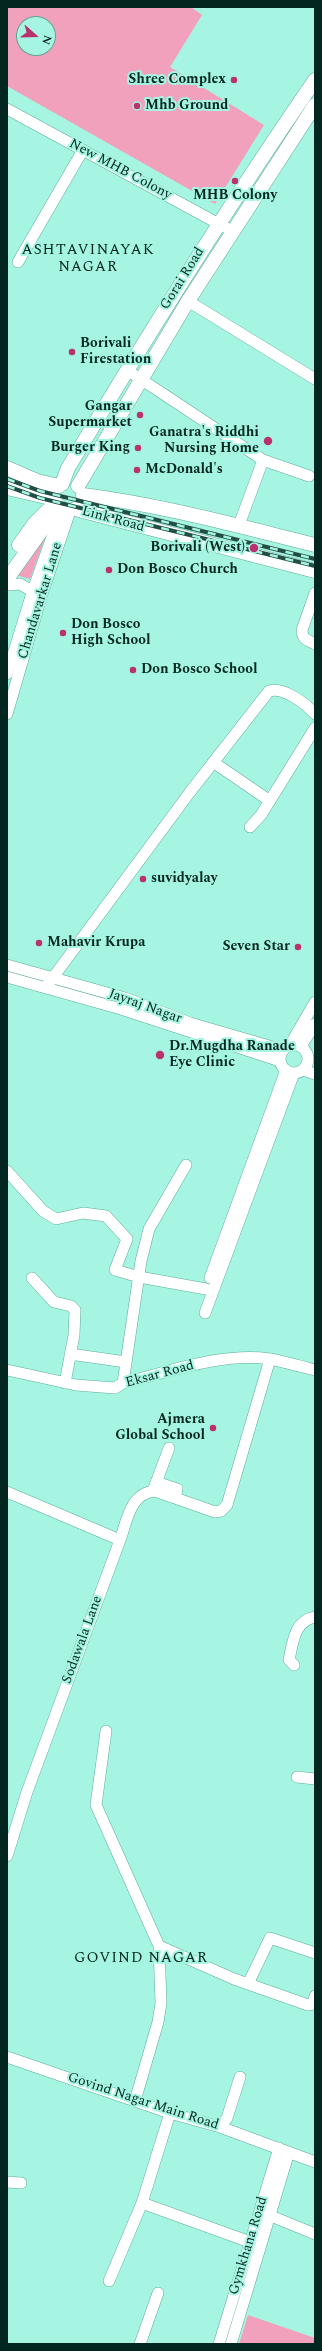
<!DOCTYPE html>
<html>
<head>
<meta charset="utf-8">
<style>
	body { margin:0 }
	#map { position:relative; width:322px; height:2351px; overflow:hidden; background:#a5f5e2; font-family:Spectral,serif }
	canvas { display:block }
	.frame { position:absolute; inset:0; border:8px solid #042620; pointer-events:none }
	.north { position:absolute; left:16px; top:16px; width:40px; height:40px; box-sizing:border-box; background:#a5f5e2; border:1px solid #65a294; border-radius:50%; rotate:110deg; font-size:11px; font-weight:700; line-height:16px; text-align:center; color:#042620 }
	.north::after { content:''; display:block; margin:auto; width:14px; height:18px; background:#ba316e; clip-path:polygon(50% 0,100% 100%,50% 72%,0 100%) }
</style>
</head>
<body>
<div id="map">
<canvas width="322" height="2351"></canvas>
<div class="frame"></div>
<div class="north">N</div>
</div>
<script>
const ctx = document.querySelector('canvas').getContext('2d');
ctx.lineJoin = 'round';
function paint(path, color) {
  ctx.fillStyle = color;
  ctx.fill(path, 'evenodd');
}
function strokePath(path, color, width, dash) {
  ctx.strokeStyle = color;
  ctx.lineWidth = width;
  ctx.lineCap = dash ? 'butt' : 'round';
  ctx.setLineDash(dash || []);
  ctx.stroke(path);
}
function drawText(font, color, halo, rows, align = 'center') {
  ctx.font = font + ' Spectral,serif';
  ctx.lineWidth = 4;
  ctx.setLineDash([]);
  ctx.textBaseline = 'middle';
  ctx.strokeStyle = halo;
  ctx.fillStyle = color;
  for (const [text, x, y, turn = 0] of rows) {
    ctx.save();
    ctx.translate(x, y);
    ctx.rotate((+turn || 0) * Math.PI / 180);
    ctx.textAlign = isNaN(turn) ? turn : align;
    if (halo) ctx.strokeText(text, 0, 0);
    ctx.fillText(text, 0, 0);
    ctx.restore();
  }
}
const green = new Path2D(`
	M 7,7 L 191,7 L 202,15 L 170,67 L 264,125 L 215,204 L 7,86 ZM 24,24 L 48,24 L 48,48 L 24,48 Z
	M 48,529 L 30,579 L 16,575 Z
	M 248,2315 L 315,2338 L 315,2344 L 239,2344 Z`);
const minor = new Path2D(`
	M 7,109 L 232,231
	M 18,262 L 83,150
	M 188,301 L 315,379
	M 127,370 L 263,460 L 309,476
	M 239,525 L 263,460
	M 7,585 L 20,584 L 37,594
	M 315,593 L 302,630 C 302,639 307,640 315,644
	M 7,674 L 33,590 L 62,509
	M 7,714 L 42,594 L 70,511
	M 213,762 L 270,801
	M 250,827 L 261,815 L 315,728
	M 7,965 L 125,998 L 190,1023 L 283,1050
	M 7,977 L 121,1009 L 280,1061
	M 46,987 L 190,792 L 269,691 C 284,687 305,703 315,714
	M280 1059a14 14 0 1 1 28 0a14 14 0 1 1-28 0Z
	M 290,1045 L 315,1002
	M 301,1046 L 315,1024
	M 303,1070 L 315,1074
	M 7,1171 L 43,1211 L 56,1219 L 83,1213 L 106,1216 L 127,1239 L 115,1270 L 139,1277 L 206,1289
	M 32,1278 L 54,1302 L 71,1306 L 75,1310 L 74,1335 L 65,1383
	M 210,1278 L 286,1070
	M 205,1313 L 294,1073
	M 70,1354 L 126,1362
	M 7,1370 L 76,1385 L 115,1388 L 123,1383 C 169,1372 222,1352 270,1359 C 285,1362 300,1366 315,1370
	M 123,1383 L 141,1261 L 149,1229 L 186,1165
	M 156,1482 L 177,1489 L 175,1498
	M 153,1491 L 169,1448
	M 7,1492 L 120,1540 L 27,1792 L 7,1856
	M 120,1540 C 127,1521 130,1493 155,1491 L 215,1512 L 221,1511 L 227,1505 L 270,1359
	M 294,1665 L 289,1660 C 293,1642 294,1621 315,1617
	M 106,1731 L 96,1805 L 159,1946 L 161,2003 L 158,2022 L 135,2101
	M 297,1777 L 315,1779
	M 159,1946 L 234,1979 L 308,2005 L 313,2004 L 315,1996
	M 248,1984 L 270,1938 L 315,1953
	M 7,2057 L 170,2113 L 220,2127 L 315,2162
	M 220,2127 L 227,2118 L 240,2077
	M 7,2182 L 21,2183
	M 142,2203 L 170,2113
	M 271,2216 L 315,2234
	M 109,2281 L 142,2203 L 250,2242
	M 140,2344 L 158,2293
	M 219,2344 L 279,2148
	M 231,2344 L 289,2152`);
const major = new Path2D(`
	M 7,468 L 37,481 L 59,486
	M 62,484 L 68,468 C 147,336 228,206 315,80
	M 78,486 L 188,301 L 315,105
	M 7,488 L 55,499
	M 83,495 C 162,505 238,526 315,545
	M 75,509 L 315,571
	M 19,545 L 34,524 L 48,510
	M 7,579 L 59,506`);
const rail = new Path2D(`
	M 7,479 L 40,491 L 315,559
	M 7,486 L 40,498 L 315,566`);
const markers = [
	[234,80,4,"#ba316e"],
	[137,106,4,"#ba316e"],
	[235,181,4,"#ba316e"],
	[72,352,4,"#ba316e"],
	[140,415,4,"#ba316e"],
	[268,441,5,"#ba316e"],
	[138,448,4,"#ba316e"],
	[137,470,4,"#ba316e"],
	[254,548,5,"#ba316e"],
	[109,570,4,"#ba316e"],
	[63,633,4,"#ba316e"],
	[133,670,4,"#ba316e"],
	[143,879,4,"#ba316e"],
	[39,943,4,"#ba316e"],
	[298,947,4,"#ba316e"],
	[160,1055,5,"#ba316e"],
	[213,1428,4,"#ba316e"]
];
const poiNames = [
	["Shree Complex",226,80,"right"],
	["Mhb Ground",145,106],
	["MHB Colony",235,196,"center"],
	["Borivali",80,344],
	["Firestation",80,360],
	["Gangar",132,407,"right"],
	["Supermarket",132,423,"right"],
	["Ganatra's Riddhi",259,433,"right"],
	["Nursing Home",259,449,"right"],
	["Burger King",130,448,"right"],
	["McDonald's",145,470],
	["Borivali (West)",245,548,"right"],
	["Don Bosco Church",117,570],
	["Don Bosco",71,625],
	["High School",71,641],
	["Don Bosco School",141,670],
	["suvidyalay",151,879],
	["Mahavir Krupa",47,943],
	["Seven Star",290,947,"right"],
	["Dr.Mugdha Ranade",169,1047],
	["Eye Clinic",169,1063],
	["Ajmera",205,1420,"right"],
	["Global School",205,1436,"right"]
];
const streetNames = [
	["New MHB Colony",120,170,28],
	["Gorai Road",183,279,-58],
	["Link Road",113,520,15],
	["Chandavarkar Lane",41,601,-73],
	["Jayraj Nagar",145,1007,20],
	["Eksar Road",160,1375,-15],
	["Sodawala Lane",83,1640,-70],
	["Govind Nagar Main Road",143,2102,18],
	["Gymkhana Road",249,2246,-73]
];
const neighbourhoodNames = [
	["ASHTAVINAYAK",88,251],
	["NAGAR",88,268],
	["GOVIND NAGAR",141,1959]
];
paint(green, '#f1a1bb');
strokePath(minor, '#5dac9b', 12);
strokePath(major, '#5dac9b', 15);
strokePath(minor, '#fff', 11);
strokePath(major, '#fff', 14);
strokePath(rail, '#234e45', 4);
strokePath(rail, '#a5f5e2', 2.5, [8]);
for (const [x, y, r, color] of markers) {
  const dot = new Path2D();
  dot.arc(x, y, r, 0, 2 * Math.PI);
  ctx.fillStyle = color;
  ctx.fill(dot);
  strokePath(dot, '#a5f5e2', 1.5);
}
drawText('bold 14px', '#042620', '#a5f5e2', poiNames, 'left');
drawText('14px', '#042620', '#a5f5e2', streetNames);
ctx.letterSpacing = '1px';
drawText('15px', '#042620', '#a5f5e2', neighbourhoodNames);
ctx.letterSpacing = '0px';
</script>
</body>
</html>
